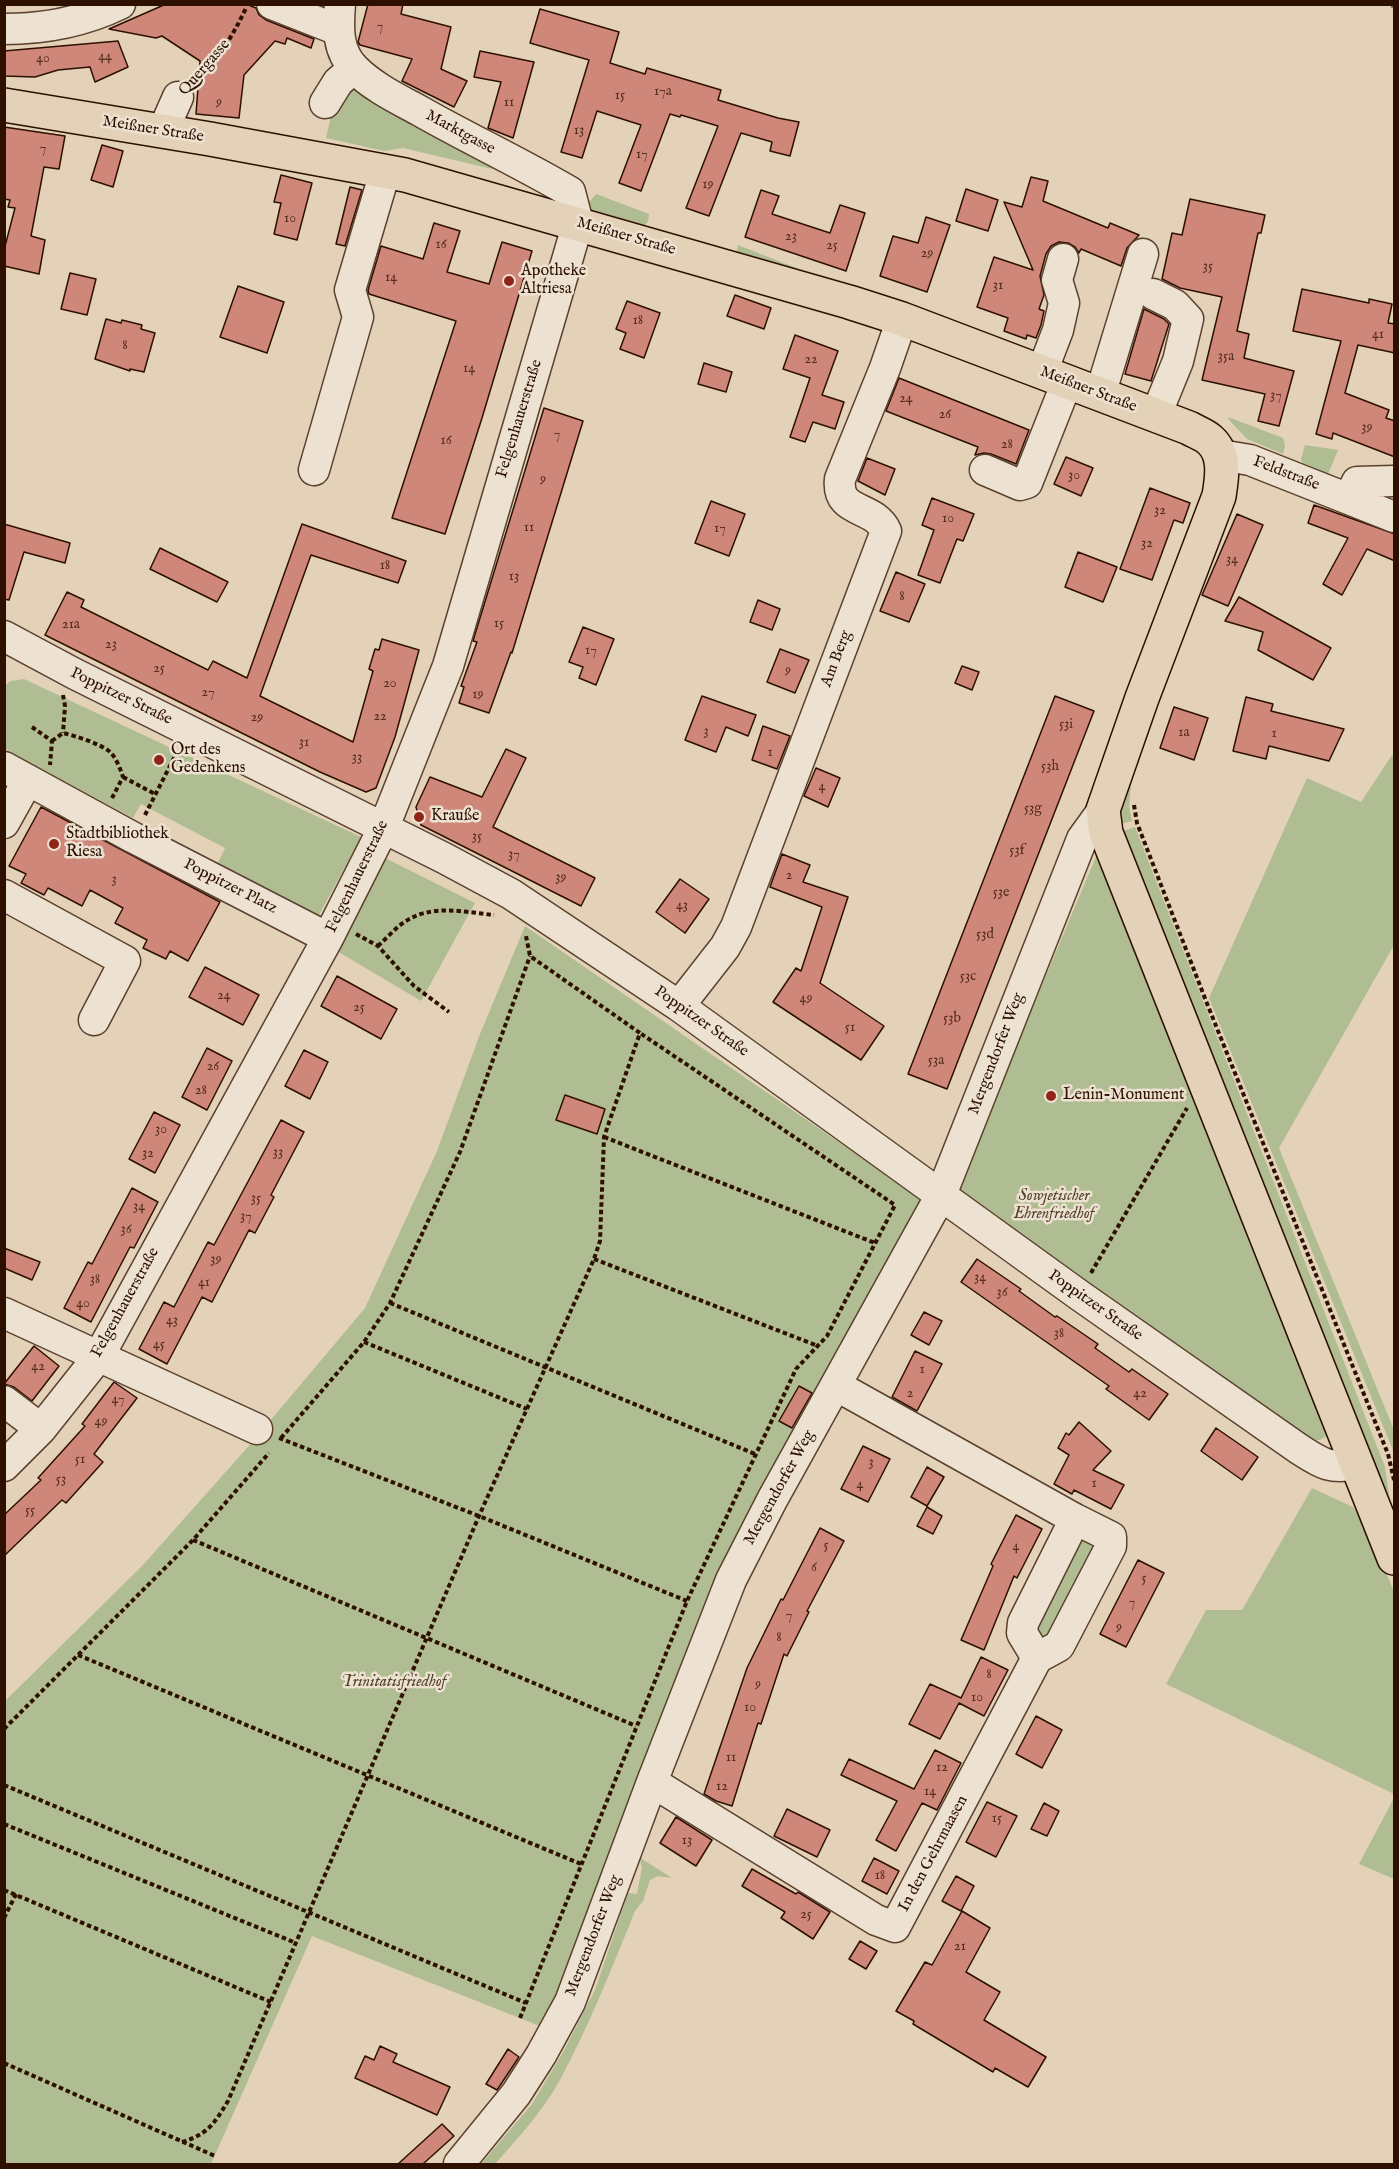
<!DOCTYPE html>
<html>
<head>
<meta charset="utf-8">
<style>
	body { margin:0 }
	#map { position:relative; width:1399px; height:2169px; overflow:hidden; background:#e3d2b8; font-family:"IM FELL English",serif }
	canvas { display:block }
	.frame { position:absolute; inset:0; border:6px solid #2e1000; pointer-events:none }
</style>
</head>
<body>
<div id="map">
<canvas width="1399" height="2169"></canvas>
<div class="frame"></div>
</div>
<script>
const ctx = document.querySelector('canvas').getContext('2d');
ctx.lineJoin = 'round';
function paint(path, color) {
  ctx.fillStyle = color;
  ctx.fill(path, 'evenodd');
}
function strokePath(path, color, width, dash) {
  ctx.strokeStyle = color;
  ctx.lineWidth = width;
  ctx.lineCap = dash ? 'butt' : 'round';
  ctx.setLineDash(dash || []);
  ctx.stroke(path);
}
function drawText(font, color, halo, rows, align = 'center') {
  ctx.font = font + ' "IM FELL English",serif';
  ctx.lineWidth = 5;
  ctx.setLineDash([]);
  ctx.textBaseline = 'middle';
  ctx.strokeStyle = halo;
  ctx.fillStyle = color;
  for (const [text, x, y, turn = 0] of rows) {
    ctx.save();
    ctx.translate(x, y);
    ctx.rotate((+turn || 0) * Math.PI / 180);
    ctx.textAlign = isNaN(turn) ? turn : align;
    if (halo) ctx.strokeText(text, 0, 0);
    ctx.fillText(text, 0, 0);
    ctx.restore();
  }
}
const green = new Path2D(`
	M 354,89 L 444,139 L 509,173 L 403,148 L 384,151 L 326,138 L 331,116 L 346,90 Z
	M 596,194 L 649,214 L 648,221 L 642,230 L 595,218 L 586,206 Z
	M 738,245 L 809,273 L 807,279 L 736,256 Z
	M 1228,417 L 1283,438 L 1285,446 L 1283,454 L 1247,439 L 1229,420 Z
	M 1305,445 L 1338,450 L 1328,474 L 1303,463 L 1301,459 Z
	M 24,679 L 361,837 L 318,917 L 218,863 L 225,848 L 141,804 L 133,818 L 5,749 L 5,685 L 11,681 Z
	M 1392,755 L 1394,757 L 1394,945 L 1279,1148 L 1394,1430 L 1394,1453 L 1209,998 L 1307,778 L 1361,802 Z
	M 1133,763 L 1129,806 L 1132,821 L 1118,825 L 1118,803 Z
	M 1135,827 L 1385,1467 L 1389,1494 L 1382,1497 L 1120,832 Z
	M 1098,852 L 1329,1433 C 1320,1443 1314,1441 1302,1439 L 956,1189 Z
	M 385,858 L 475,903 L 421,1001 L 332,948 Z
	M 525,926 L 923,1200 L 821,1390 L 545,2028 L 312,1936 L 211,2164 L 5,2164 L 5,1701 L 142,1566 L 254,1440 L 365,1308 L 437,1151 L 480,1034 Z
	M 1312,1488 L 1353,1507 L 1367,1525 L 1394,1592 L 1394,1794 L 1166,1684 L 1206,1610 L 1242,1610 Z
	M 1078,1536 L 1103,1543 L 1056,1639 L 1043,1642 L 1032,1620 Z
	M 1394,1798 L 1394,1879 L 1359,1864 Z
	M 639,1857 L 672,1878 L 658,1876 L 650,1880 L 643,1901 L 635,1911 C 612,1968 589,2026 560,2080 C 543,2111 518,2138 495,2164 L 481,2164 L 532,2104 L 562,2054 L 595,1990 L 628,1893 L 637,1894 L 642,1867 Z`);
const stream = new Path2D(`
	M 1394,4 L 1394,5`);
const building = new Path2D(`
	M 166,4 L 246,4 L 256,8 L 259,15 L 266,20 L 314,39 L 311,48 L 287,38 L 285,44 L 275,41 L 244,75 L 239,118 L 196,114 L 200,61 L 162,36 L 156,38 L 109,29 Z
	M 368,4 L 403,4 L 401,14 L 451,27 L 441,69 L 467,81 L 454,107 L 402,81 L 412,59 L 360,45 L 358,42 Z
	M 540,9 L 619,32 L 610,63 L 645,74 L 647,68 L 721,90 L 718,100 L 778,118 L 799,122 L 790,156 L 770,151 L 772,142 L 741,133 L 709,216 L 686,208 L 718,126 L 681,115 L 680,117 L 670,114 L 641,191 L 619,183 L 641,125 L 597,111 L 582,158 L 561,152 L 589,60 L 530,43 Z
	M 118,41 L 128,67 L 95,82 L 90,67 L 58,70 L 35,77 L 4,76 L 4,51 Z
	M 480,51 L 534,62 L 513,138 L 488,128 L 501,82 L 474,77 Z
	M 4,127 L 65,136 L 59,169 L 44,167 L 31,236 L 45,240 L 39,274 L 4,266 L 4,250 L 15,208 L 8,207 L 10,200 L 4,199 Z
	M 102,145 L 123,151 L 113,187 L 91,180 Z
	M 281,175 L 312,183 L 297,240 L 274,234 L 281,203 L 274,202 Z
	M 1031,177 L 1048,181 L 1043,201 L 1108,228 L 1110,223 L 1139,235 L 1127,248 L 1121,266 L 1081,249 L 1079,253 L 1075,247 L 1068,243 L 1059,242 L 1051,246 L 1046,254 L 1040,276 L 1044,295 L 1039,309 L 1044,311 L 1041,325 L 1036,338 L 1027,335 L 1026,339 L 1004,331 L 1008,318 L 977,307 L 994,257 L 1033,270 L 1004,202 L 1022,207 Z
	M 350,187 L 362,190 L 345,246 L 336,244 Z
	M 966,189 L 998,200 L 988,231 L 956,221 Z
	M 761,190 L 779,196 L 772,214 L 830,233 L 840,205 L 865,213 L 846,271 L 745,237 Z
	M 1190,199 L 1265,215 L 1261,233 L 1258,233 L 1237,331 L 1249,334 L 1244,358 L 1294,371 L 1279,426 L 1258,421 L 1265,394 L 1202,380 L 1222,297 L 1180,288 L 1162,279 L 1172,233 L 1182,235 Z
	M 926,217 L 950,225 L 927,292 L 880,276 L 893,236 L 918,243 Z
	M 434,223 L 460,231 L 447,272 L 489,284 L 502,242 L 532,251 L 482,418 L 445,534 L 392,518 L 456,321 L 369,294 L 368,290 L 381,246 L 423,259 Z
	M 70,273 L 96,279 L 87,315 L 61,309 Z
	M 238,286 L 284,302 L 267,353 L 220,337 Z
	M 1302,289 L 1369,303 L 1369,299 L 1392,304 L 1388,323 L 1395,324 L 1395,353 L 1358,345 L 1345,393 L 1389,410 L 1386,418 L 1395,421 L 1395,457 L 1333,433 L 1332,439 L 1316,434 L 1341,341 L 1293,331 Z
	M 735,295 L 771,308 L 764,329 L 727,316 Z
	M 627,301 L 660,313 L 644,358 L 620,349 L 626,333 L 616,329 Z
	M 1144,309 L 1164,319 L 1169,324 L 1151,381 L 1125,374 Z
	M 106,319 L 121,323 L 122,320 L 142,325 L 141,329 L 155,333 L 144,372 L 130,369 L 130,371 L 95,359 Z
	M 795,335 L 838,351 L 822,395 L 844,402 L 835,429 L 813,422 L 805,442 L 790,437 L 810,378 L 783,369 Z
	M 704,363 L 732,372 L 726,392 L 698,384 Z
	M 899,378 L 1029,430 L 1016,464 L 991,454 L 984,453 L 975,455 L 978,447 L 886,411 Z
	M 544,408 L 583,421 L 512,653 L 511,652 L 489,713 L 459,703 L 464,687 L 461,686 L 477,642 L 473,641 Z
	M 1066,457 L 1093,468 L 1081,496 L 1054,484 Z
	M 867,458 L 895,469 L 885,495 L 858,481 Z
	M 1150,488 L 1190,503 L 1183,523 L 1174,520 L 1152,580 L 1120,569 Z
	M 932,498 L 974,514 L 963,541 L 957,539 L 940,583 L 918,575 L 934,530 L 922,525 Z
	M 711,501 L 745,514 L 729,556 L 695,543 Z
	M 1314,505 L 1395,534 L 1395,561 L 1367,549 L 1342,595 L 1323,584 L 1348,538 L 1308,523 Z
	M 1237,514 L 1263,525 L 1228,606 L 1202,595 Z
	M 4,524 L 70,543 L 65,563 L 24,552 L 9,600 L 4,599 Z
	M 302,524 L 406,561 L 398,583 L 311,555 L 260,696 L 353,742 L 373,671 L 369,669 L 375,649 L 379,650 L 382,639 L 419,650 L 395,737 L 376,788 L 366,792 L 320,772 L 45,635 L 67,592 L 84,600 L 81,607 L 208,670 L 213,661 L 247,678 Z
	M 160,548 L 228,582 L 217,602 L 150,569 Z
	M 1078,552 L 1117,567 L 1103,602 L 1065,587 Z
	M 896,572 L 925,584 L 909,622 L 880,611 Z
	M 1239,597 L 1331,648 L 1313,680 L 1258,650 L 1263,632 L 1225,621 Z
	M 758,600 L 780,609 L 772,630 L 750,622 Z
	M 583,627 L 614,639 L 596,685 L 579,678 L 583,667 L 569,662 Z
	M 780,649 L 809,660 L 795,693 L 767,682 Z
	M 962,666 L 979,672 L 972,690 L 955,683 Z
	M 702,696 L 756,715 L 748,736 L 726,727 L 716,752 L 685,740 Z
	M 1055,696 L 1094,711 L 947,1089 L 908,1074 Z
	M 1246,697 L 1273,704 L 1271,711 L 1344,729 L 1329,761 L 1269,746 L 1266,759 L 1233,751 Z
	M 1174,707 L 1208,718 L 1194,760 L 1160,748 Z
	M 763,726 L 790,736 L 777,769 L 752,760 Z
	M 506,749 L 526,758 L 493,827 L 595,878 L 581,906 L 421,825 L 416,807 L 430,777 L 482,797 Z
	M 816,768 L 840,778 L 828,807 L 804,796 Z
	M 41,807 L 220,902 L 188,961 L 170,951 L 166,959 L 143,948 L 147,940 L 115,923 L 123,908 L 90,890 L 82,906 L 48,888 L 44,895 L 21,883 L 26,874 L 9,866 Z
	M 782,854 L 810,865 L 803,882 L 848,897 L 820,983 L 884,1026 L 861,1060 L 773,1002 L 796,968 L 801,971 L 822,907 L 770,887 Z
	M 680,879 L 709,899 L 685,933 L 656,912 Z
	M 205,967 L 259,995 L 243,1025 L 189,997 Z
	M 337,976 L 397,1009 L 381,1039 L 321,1006 Z
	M 207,1048 L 232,1061 L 207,1110 L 182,1097 Z
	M 304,1050 L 328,1062 L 310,1099 L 285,1086 Z
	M 565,1095 L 605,1109 L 597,1134 L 556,1120 Z
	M 154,1112 L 180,1125 L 155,1173 L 129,1159 Z
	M 281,1120 L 304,1132 L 271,1195 L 274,1197 L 255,1233 L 249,1230 L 212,1302 L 202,1297 L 167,1364 L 139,1349 L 164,1302 L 174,1307 L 208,1242 L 214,1245 Z
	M 132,1188 L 158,1202 L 134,1248 L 130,1247 L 91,1322 L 64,1308 L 88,1262 L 92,1264 Z
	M 4,1248 L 40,1262 L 32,1280 L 4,1268 Z
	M 977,1259 L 1021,1289 L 1019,1291 L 1055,1317 L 1057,1316 L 1098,1344 L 1095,1348 L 1129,1372 L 1132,1369 L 1168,1394 L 1149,1420 L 1106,1389 L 1109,1386 L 961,1282 Z
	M 924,1312 L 942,1321 L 929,1345 L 911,1335 Z
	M 34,1346 L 59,1366 L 32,1401 L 14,1387 L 4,1384 Z
	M 915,1351 L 942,1364 L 917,1411 L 892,1397 Z
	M 114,1382 L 137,1398 L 94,1454 L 103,1462 L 66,1503 L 62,1500 L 4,1556 L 4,1515 L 41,1480 L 38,1478 L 85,1426 L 82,1424 Z
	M 799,1386 L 812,1393 L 792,1428 L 779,1421 Z
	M 1079,1422 L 1111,1451 L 1093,1470 L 1124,1485 L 1111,1509 L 1074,1490 L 1072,1494 L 1054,1484 L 1069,1455 L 1058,1448 L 1066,1433 L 1069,1435 Z
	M 1216,1428 L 1258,1457 L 1242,1480 L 1201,1451 Z
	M 863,1446 L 890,1459 L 868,1502 L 841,1489 Z
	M 927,1467 L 944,1477 L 927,1506 L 911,1497 Z
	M 927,1507 L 942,1516 L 933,1534 L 917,1526 Z
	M 1016,1515 L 1042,1529 L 1017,1578 L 1014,1576 L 984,1650 L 961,1640 L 993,1566 L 991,1564 Z
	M 820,1528 L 844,1541 L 807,1611 L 809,1612 L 787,1656 L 784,1654 L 761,1724 L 758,1723 L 732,1806 L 716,1801 L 704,1794 L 747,1668 L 781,1599 L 783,1600 Z
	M 1138,1560 L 1164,1573 L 1126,1647 L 1100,1634 Z
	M 981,1657 L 1008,1670 L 984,1716 L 959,1703 L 940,1739 L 909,1724 L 930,1684 L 961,1698 Z
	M 1036,1716 L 1062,1730 L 1042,1768 L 1016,1754 Z
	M 935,1750 L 961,1763 L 937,1810 L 922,1803 L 896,1851 L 876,1840 L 897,1801 L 841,1775 L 849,1759 L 914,1789 Z
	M 987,1802 L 1017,1816 L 996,1857 L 966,1842 Z
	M 1044,1803 L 1059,1811 L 1047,1836 L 1031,1829 Z
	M 787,1809 L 830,1830 L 817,1857 L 774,1836 Z
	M 676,1817 L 712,1840 L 696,1866 L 660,1843 Z
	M 874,1858 L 899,1871 L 887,1894 L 862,1881 Z
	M 752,1869 L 796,1894 L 798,1892 L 830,1912 L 813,1939 L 781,1918 L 785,1912 L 742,1886 Z
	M 956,1876 L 974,1886 L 961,1911 L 942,1901 Z
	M 962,1911 L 990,1928 L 966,1972 L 1000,1992 L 984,2020 L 1046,2057 L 1028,2087 L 995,2068 L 993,2072 L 913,2024 L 914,2021 L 896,2011 L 925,1962 L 932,1965 Z
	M 860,1941 L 877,1951 L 866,1969 L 849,1959 Z
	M 380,2046 L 397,2054 L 393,2062 L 450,2087 L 437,2115 L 355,2078 L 365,2056 L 374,2060 Z
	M 508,2049 L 519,2057 L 497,2090 L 486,2084 Z
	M 442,2124 L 454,2136 L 423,2164 L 398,2164 Z`);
const path = new Path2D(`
	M 196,80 C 218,59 233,36 246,8
	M 63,695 L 65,706 L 63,733
	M 32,727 L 52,741 L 50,765
	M 52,741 L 63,733 C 76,736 98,743 109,751 C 116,757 120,768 123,777 L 112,798
	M 123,777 L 155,794
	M 1134,805 L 1137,823 L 1206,1001 L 1388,1454 L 1394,1480
	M 145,815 L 177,752
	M 356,934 L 378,946 L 414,986 L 449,1012
	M 378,946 C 387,938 396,927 406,921 C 432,904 465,912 494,915
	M 604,1137 L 875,1243
	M 594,1259 L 818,1346
	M 1091,1273 L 1187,1108
	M 390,1303 L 755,1454
	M 364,1342 L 527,1409
	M 279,1438 L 479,1516 L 687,1601
	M 281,1438 L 364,1342 L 390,1303 L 460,1152 L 530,956
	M 193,1540 L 636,1726
	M 78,1655 L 581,1864
	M 4,1729 L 193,1540 L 269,1453
	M 4,1785 L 526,2003
	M 4,1824 L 296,1943
	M 4,1890 L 271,2002
	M 4,1918 L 16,1894
	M 520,2018 L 687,1601 L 796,1369 L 827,1336 L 895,1205 L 640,1033
	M 4,2063 L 215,2156
	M 182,2142 C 208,2134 214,2124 228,2101 L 479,1516 L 594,1259 L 600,1241 L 604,1137 L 640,1033 L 530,956 L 526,936`);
const minor = new Path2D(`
	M 272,4 L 338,30
	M 4,29 C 45,29 83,22 120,4
	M 325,103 L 338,82 L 354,68
	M 163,131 L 178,97
	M 1153,294 L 1175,305 L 1188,319 L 1178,361 L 1156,415
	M 1042,372 L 1058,330 L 1064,303 L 1057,280 L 1063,259
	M 1100,395 L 1143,254
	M 1220,455 L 1250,460 L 1394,517
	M 314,470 L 358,317 L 350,290 L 385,172
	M 985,470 L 1020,485 L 1027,483 L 1067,382
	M 1349,498 L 1357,482 L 1394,481
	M 4,636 L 75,674 L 444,858 L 511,894 L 679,1006 L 1079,1295 L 1299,1449 C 1321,1463 1330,1470 1357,1464
	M 4,767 L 134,838 L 328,938
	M 4,823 L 28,780
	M 4,895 L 125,961 L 94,1020
	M 679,1006 L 725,947 L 736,927 L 886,531 C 874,504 836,515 840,479 L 885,368 L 902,319
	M 4,1313 L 257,1429
	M 837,1386 L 1075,1519 L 1111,1537 L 1111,1546 L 1059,1646 L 1037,1658 L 1022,1633 L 1023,1623 L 1075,1519
	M 4,1401 L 41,1429
	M 4,1466 L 41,1429 L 99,1356 L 328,938 L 384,827 L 448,666 L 578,223 L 570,192 C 521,163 469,139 420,111 C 398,99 373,87 355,69 C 337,51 338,28 340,4
	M 652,1782 L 876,1920 L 895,1927 L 1037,1658
	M 459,2164 L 516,2094 L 541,2055 L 570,2002 L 652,1782 L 731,1580 L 772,1500 L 941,1195 L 1082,839 L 1103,810`);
const major = new Path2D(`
	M 4,105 L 210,139 L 405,175 L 849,302 L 902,319 L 1189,428 C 1196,432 1205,435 1210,440 C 1226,454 1222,478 1219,496 L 1142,698 L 1103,810 L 1106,833 L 1394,1558`);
const markers = [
	[509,281,6,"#8f2418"],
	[159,760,6,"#8f2418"],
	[419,817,6,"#8f2418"],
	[54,844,6,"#8f2418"],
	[1051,1096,6,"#8f2418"]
];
const numberNames = [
	["7",380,27],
	["44",105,57],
	["40",43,59],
	["17a",663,92],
	["15",620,96],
	["9",219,103],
	["11",509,103],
	["13",579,131],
	["7",43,149],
	["17",642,155],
	["19",708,185],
	["10",290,219],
	["23",791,237],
	["16",441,245],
	["25",832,246],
	["29",927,254],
	["35",1208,267],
	["14",391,278],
	["31",998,286],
	["18",638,321],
	["41",1378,335],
	["8",125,346],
	["35a",1226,357],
	["22",811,360],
	["14",469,369],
	["37",1276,396],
	["24",906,399],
	["26",945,415],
	["39",1367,428],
	["7",557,435],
	["16",446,441],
	["28",1007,445],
	["30",1074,476],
	["9",543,480],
	["32",1160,511],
	["10",948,519],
	["11",529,528],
	["17",720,529],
	["32",1147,544],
	["34",1232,560],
	["18",385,566],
	["13",514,577],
	["8",902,597],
	["15",499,624],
	["21a",71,625],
	["23",111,645],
	["17",591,651],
	["25",159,669],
	["9",788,671],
	["20",390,684],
	["27",208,693],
	["19",478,695],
	["22",380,717],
	["29",257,718],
	["53i",1066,725],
	["3",706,732],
	["1a",1184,733],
	["1",1274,734],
	["31",304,743],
	["1",770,753],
	["33",357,758],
	["53h",1050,767],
	["4",822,787],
	["53g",1033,809],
	["35",477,837],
	["53f",1017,851],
	["37",514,855],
	["2",789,876],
	["39",561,878],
	["3",114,880],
	["53e",1001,893],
	["43",682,906],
	["53d",985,935],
	["53c",968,977],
	["24",224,996],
	["49",806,999],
	["25",359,1008],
	["53b",952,1019],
	["51",850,1028],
	["53a",936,1061],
	["26",213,1067],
	["28",201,1091],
	["30",161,1130],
	["33",278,1153],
	["32",148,1154],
	["35",256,1199],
	["34",139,1207],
	["37",246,1217],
	["36",126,1230],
	["39",216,1260],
	["34",980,1278],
	["38",95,1280],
	["41",204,1283],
	["36",1002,1293],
	["40",83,1304],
	["43",172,1321],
	["38",1059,1334],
	["45",159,1345],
	["42",38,1367],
	["1",922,1370],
	["2",910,1394],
	["42",1140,1394],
	["47",118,1400],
	["49",101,1422],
	["51",80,1460],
	["3",871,1463],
	["53",61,1480],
	["1",1094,1484],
	["4",860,1485],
	["55",30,1511],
	["5",826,1546],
	["4",1016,1547],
	["6",814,1568],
	["5",1144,1579],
	["7",1132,1603],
	["7",789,1616],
	["9",1119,1628],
	["8",779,1638],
	["8",989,1675],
	["9",758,1685],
	["10",977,1698],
	["10",750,1708],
	["11",731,1758],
	["12",942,1768],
	["12",722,1787],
	["14",930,1792],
	["15",997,1819],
	["13",687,1841],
	["18",880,1876],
	["25",806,1915],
	["21",960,1947]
];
const streetNames = [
	["Quergasse",205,68,-49],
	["Meißner Straße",153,130,9],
	["Marktgasse",460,133,28],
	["Meißner Straße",626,237,16],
	["Meißner Straße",1088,390,21],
	["Felgenhauerstraße",520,419,-73],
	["Feldstraße",1286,474,21],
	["Am Berg",837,659,-69],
	["Poppitzer Straße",121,697,26],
	["Felgenhauerstraße",358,877,-64],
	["Poppitzer Platz",230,887,27],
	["Poppitzer Straße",701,1022,35],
	["Mergendorfer Weg",997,1054,-69],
	["Felgenhauerstraße",126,1303,-61],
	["Poppitzer Straße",1095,1306,35],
	["Mergendorfer Weg",780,1488,-61],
	["In den Gehrmaasen",934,1854,-62],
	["Mergendorfer Weg",594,1936,-69]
];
const poiNames = [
	["Apotheke",521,272],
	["Altriesa",521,290],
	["Ort des",171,751],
	["Gedenkens",171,769],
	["Krauße",431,817],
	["Stadtbibliothek",66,835],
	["Riesa",66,853],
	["Lenin-Monument",1063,1096]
];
const parkNames = [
	["Sowjetischer",1054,1197],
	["Ehrenfriedhof",1054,1215],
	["Trinitatisfriedhof",394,1683]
];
paint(green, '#b0bd92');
strokePath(stream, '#707270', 7);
paint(building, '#cf8779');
strokePath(building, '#2e1000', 1.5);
strokePath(minor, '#5b402e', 33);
strokePath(major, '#2e1000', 36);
strokePath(path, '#2e1000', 4, [4.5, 3]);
strokePath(minor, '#ede2d1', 30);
strokePath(major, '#e3d2b8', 33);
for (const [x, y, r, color] of markers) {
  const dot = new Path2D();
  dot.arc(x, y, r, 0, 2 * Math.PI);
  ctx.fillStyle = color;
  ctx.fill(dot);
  strokePath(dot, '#ede2d1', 2);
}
drawText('14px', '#562e1e', null, numberNames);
drawText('16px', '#2e1000', '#ede2d1', streetNames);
drawText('16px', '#2e1000', '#ede2d1', poiNames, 'left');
drawText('italic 16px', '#55442c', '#ede2d1', parkNames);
</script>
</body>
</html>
